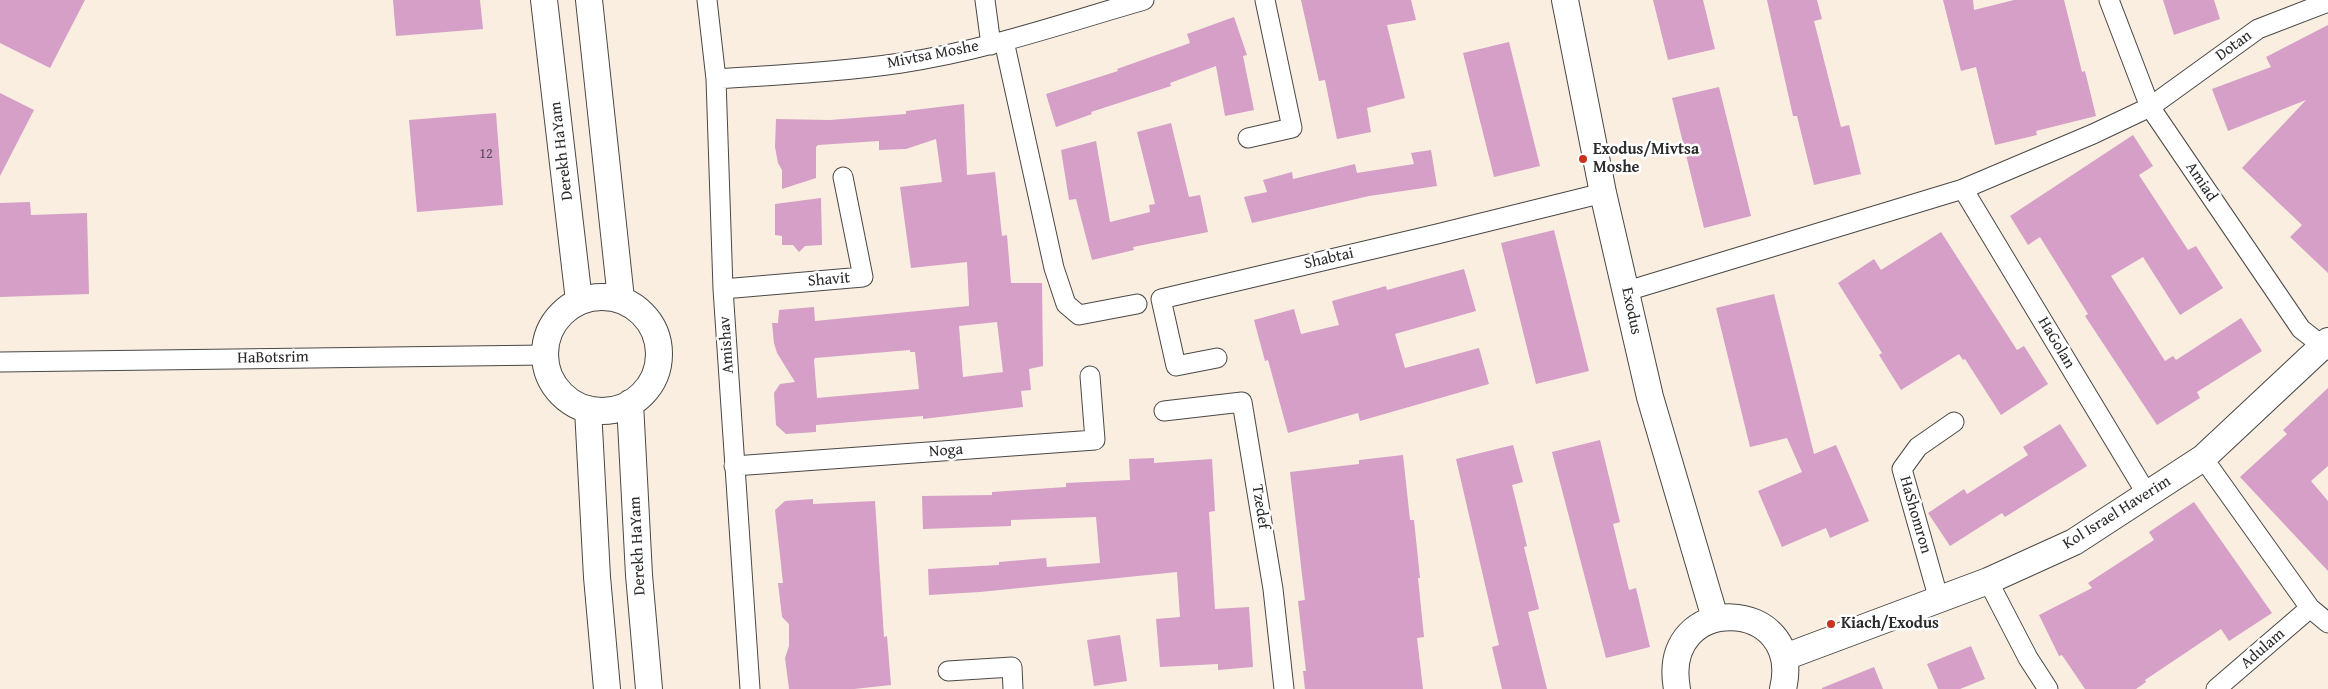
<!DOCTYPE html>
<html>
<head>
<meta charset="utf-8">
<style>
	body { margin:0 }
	canvas { display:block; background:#f9eee0 }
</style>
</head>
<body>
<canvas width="2328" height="689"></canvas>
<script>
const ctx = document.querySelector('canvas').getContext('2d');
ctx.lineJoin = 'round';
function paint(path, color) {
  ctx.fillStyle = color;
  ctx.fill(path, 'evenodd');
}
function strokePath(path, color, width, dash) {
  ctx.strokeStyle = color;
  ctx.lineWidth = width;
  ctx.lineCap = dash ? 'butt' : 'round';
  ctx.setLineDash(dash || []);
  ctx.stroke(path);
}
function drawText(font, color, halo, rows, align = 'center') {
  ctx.font = font + ' "Gentium Book Plus",serif';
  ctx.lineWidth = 5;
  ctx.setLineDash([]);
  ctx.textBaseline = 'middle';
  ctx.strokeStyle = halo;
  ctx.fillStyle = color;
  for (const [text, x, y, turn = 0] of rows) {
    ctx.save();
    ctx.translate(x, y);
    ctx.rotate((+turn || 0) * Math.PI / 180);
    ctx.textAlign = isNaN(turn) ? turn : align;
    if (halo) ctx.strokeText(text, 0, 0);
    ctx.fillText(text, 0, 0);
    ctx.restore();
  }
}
const building = new Path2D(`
	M 0,0 L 85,0 L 50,68 L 0,43 Z
	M 393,0 L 480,0 L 483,29 L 396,36 Z
	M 1301,0 L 1411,0 L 1416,20 L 1387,25 L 1405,98 L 1367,108 L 1371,132 L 1337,139 L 1325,80 L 1319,81 Z
	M 1653,0 L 1703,0 L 1715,49 L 1668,60 Z
	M 1767,0 L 1817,0 L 1822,19 L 1814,21 L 1841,127 L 1849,125 L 1861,174 L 1814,185 L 1797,116 L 1793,116 Z
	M 1943,0 L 1973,0 L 1974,10 L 2014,0 L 2064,0 L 2082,72 L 2085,71 L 2096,116 L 2036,131 L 2037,135 L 1995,145 L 1976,67 L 1961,71 Z
	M 2163,0 L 2214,0 L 2220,19 L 2174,35 Z
	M 1234,17 L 1247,55 L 1243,56 L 1254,110 L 1225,116 L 1216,66 L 1170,83 L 1171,86 L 1091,112 L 1092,114 L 1056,127 L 1046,94 L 1118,71 L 1117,69 L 1190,43 L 1187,34 Z
	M 2328,25 L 2328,273 L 2290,237 L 2302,225 L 2242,168 L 2306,100 L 2228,131 L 2212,89 L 2271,67 L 2266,57 Z
	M 1509,42 L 1540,166 L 1494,177 L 1463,53 Z
	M 1719,87 L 1751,216 L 1704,228 L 1672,98 Z
	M 0,93 L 34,110 L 0,176 Z
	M 964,104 L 967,175 L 995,172 L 1002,236 L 1007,235 L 1011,283 L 1042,283 L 1043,366 L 1029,369 L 1031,390 L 1021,391 L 1023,407 L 923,419 L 923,416 L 816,425 L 816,432 L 786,434 L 776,425 L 774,393 L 780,384 L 795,382 L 777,353 L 774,343 L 772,323 L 778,323 L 779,310 L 814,307 L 815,321 L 969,306 L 969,303 L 967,262 L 911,268 L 900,187 L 942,182 L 936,139 L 906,149 L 879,150 L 879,141 L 818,145 L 816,147 L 816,178 L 782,189 L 782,170 L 778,163 L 775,147 L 776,119 L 830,120 L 906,114 L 906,111 ZM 997,322 L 1003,372 L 963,377 L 959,326 ZM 910,350 L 910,352 L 915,352 L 919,389 L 817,398 L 814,360 L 815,358 Z
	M 496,113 L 503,205 L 417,212 L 409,120 Z
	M 1171,123 L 1189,197 L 1200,195 L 1208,232 L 1133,247 L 1134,250 L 1092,260 L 1076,199 L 1069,200 L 1061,150 L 1096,141 L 1110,222 L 1150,212 L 1149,205 L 1155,204 L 1137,132 Z
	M 2133,135 L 2153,166 L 2139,175 L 2188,250 L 2196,246 L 2223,288 L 2180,315 L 2143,257 L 2111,276 L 2165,361 L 2173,356 L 2176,360 L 2241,318 L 2262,351 L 2197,392 L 2200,398 L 2157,425 L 2085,316 L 2088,314 L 2040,237 L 2028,245 L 2010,216 Z
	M 1431,150 L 1437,186 L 1369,196 L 1252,223 L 1244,197 L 1267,192 L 1263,180 L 1292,172 L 1293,179 L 1355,164 L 1357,173 L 1414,164 L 1411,153 Z
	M 821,198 L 822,245 L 805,246 L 799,252 L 793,245 L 782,245 L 782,236 L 775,235 L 775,204 Z
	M 30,202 L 31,215 L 87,213 L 89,294 L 0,297 L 0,203 Z
	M 1554,230 L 1589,371 L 1536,384 L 1501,243 Z
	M 1941,232 L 2017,350 L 2024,346 L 2048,384 L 2001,415 L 1965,359 L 1963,360 L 1959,354 L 1901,390 L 1879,355 L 1882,353 L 1838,283 L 1874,259 L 1881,270 Z
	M 1464,269 L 1476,311 L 1395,334 L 1405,368 L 1479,348 L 1489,384 L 1360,421 L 1358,413 L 1288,433 L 1268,360 L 1265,361 L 1254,320 L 1294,309 L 1301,334 L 1339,325 L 1332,301 L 1386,286 L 1387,290 Z
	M 1774,294 L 1814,454 L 1836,445 L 1869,521 L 1830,538 L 1826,528 L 1782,547 L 1758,491 L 1802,472 L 1787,438 L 1750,447 L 1716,308 Z
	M 2328,388 L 2328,466 L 2311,481 L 2328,501 L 2328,571 L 2240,477 L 2287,434 L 2283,430 Z
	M 2060,424 L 2087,466 L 2005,517 L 2002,513 L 1950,546 L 1928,513 L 1964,489 L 1967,494 L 2028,455 L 2023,447 Z
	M 1600,440 L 1620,522 L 1613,524 L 1629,590 L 1636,588 L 1650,647 L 1606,658 L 1552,452 Z
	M 1513,445 L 1523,482 L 1512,485 L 1527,546 L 1524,547 L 1539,609 L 1528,612 L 1547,689 L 1502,689 L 1492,647 L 1499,645 L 1456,459 Z
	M 1403,455 L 1410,520 L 1414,520 L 1420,578 L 1418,578 L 1424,637 L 1417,638 L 1423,689 L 1305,689 L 1303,671 L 1306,671 L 1298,601 L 1305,600 L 1290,472 L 1359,464 L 1359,460 Z
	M 1154,458 L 1154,463 L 1212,459 L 1215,511 L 1209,512 L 1215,609 L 1249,607 L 1253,667 L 1218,670 L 1218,664 L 1160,667 L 1156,619 L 1180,617 L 1177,572 L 980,592 L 929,595 L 928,569 L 999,565 L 999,562 L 1046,558 L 1047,567 L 1100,563 L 1096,517 L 1011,520 L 1011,526 L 923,529 L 922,496 L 992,495 L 992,492 L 1066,487 L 1066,483 L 1130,480 L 1129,459 Z
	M 813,499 L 813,504 L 875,501 L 884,637 L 887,636 L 891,685 L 854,689 L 789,689 L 785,658 L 789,646 L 789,624 L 782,617 L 778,583 L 783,583 L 775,510 L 785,501 Z
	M 2194,502 L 2272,613 L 2229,641 L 2221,629 L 2145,680 L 2146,682 L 2136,689 L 2085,689 L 2062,655 L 2059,656 L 2039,615 L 2092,588 L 2088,583 L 2154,540 L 2149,532 Z
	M 1120,635 L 1127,681 L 1094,686 L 1087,640 Z
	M 1971,646 L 1985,679 L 1960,689 L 1938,689 L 1927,664 Z
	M 1874,667 L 1883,689 L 1822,689 L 1822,688 Z`);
const street = new Path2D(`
	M 707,0 L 716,79 L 723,289 L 750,689
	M 985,0 L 991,45
	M 2109,0 L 2150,107 L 2301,329 L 2328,350
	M 1004,41 L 1054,268 L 1066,304 L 1079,315 L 1137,304
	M 716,79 C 778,75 840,72 901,63 C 984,51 1064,23 1144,0
	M 1248,138 L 1292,128 L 1265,0
	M 1963,189 L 2148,496
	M 723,289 L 863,277 L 843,177
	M 1627,291 L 1963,189 L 2093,134 L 2150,107 L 2258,29 L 2328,2
	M 1217,358 L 1176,366 L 1161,299 L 1437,234 L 1603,193
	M 0,362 L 545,355
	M 1164,411 L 1242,402 L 1273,589 L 1284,689
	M 2203,458 L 2310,608 L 2328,623
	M 734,466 L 1095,440 L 1090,376
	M 1988,581 L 2028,658 L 2048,689
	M 1939,600 L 1902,469 L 1918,447 L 1954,422
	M 948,671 L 1012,667 L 1013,689
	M 2216,689 L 2310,608`);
const secondary = new Path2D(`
	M 544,0 L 579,301
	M 589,0 L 621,299
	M 1565,0 L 1603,193 L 1650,397 L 1715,618
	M545 354a57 57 0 1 1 114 0a57 57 0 1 1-114 0Z
	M 630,403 L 639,575 L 649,689
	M 588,409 L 597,577 L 607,689
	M 1785,657 L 1988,581 L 2074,542 L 2203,458 L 2328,341
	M 1677,689 C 1659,591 1805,596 1783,689`);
const markers = [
	[1583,159,5,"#c8321e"],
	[1831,624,5,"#c8321e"]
];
const numberNames = [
	["12",486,154]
];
const streetNames = [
	["Dotan",2234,46,-36],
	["Mivtsa Moshe",933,55,-11],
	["Derekh HaYam",562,151,-97],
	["Amiad",2201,182,56],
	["Shabtai",1329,259,-13],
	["Shavit",829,280,-5],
	["Exodus",1631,311,78],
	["HaGolan",2056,343,59],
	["Amishav",727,345,-94],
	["HaBotsrim",273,358,-1],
	["Noga",946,451,-4],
	["Tzedef",1260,507,81],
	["Kol Israel Haverim",2117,513,-32],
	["HaShomron",1915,515,74],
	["Derekh HaYam",638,546,-93],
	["Adulam",2263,649,-41]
];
const poiNames = [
	["Exodus/Mivtsa",1593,150],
	["Moshe",1593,168],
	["Kiach/Exodus",1841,624]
];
paint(building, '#d59fc7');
strokePath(street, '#4a4846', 21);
strokePath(secondary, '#4a4846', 28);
strokePath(street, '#fff', 19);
strokePath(secondary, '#fff', 26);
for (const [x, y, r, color] of markers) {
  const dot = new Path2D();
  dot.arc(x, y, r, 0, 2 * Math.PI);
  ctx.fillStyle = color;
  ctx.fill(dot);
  strokePath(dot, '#fff', 2);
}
drawText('14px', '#564852', null, numberNames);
drawText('16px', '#2b2b2b', '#fff', streetNames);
drawText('bold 16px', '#2b2b2b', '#fff', poiNames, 'left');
</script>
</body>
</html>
